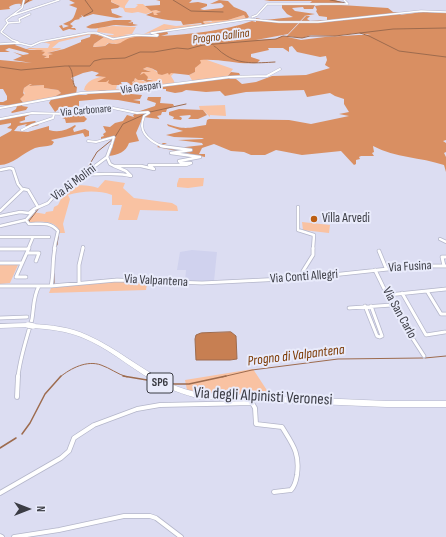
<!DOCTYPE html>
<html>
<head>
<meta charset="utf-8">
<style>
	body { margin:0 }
	#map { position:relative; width:446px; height:537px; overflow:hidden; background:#dcddf2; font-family:"Sofia Sans Condensed",sans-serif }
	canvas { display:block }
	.north { position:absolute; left:8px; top:489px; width:40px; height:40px; -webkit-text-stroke:3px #e9ebfb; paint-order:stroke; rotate:90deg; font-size:11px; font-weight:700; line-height:16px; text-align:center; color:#3b3c44 }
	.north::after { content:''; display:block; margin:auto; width:14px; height:18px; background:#3b3c44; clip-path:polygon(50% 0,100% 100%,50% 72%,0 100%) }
</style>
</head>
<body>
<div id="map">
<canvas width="446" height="537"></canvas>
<div class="north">N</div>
</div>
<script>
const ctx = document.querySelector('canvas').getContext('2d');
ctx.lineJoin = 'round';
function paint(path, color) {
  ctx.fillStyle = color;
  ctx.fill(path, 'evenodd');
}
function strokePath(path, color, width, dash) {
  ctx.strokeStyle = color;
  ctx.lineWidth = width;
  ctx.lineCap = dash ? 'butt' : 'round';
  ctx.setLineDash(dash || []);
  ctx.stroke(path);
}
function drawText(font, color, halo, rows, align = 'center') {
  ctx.font = font + ' "Sofia Sans Condensed",sans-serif';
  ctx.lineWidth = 4;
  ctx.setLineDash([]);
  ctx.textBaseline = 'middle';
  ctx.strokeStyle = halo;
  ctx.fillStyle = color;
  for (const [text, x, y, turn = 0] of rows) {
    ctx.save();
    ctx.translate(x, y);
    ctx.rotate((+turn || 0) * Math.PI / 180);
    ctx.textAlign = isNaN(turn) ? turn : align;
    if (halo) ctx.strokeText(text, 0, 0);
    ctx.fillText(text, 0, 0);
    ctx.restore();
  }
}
const built = new Path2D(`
	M 192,250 L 217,252 L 214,281 L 185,282 L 186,270 L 177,270 L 180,252 Z`);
const green = new Path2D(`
	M 111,0 L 129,0 L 125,6 L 125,8 L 135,8 L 138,5 L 136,4 L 143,4 L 151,11 L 156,10 L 161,12 L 156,13 L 159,15 L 154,15 L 152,12 L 146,14 L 138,12 L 132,13 L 125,12 L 123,8 L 119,7 L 120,6 L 110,1 Z
	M 244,15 L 246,19 L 144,34 L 164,24 L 176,26 L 202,24 L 205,23 L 203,22 L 204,21 L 212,22 L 211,20 L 228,20 Z
	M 113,26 L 136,27 L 132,34 L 123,35 L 130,35 L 115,38 L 104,35 L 114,35 L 113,34 L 97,32 L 98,28 Z
	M 85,34 L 92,34 L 59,42 L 52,48 L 60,48 L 61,49 L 47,53 L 55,54 L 49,55 L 49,58 L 44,58 L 47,56 L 42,55 L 44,52 C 39,51 33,48 27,50 L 29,48 L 48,48 L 50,44 L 43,42 Z
	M 134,36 L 144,36 L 130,39 L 118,44 L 108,43 L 105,46 L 93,47 L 94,44 L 104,37 L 115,39 Z
	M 202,59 L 207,60 L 233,69 L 227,77 L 193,82 L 189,75 L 195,72 L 195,68 L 200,60 Z
	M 145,67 L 151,68 L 162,75 L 165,73 L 174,73 L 171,76 L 174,81 L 175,85 L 132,88 L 139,87 L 132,83 L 133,81 L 137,84 L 134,81 L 135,78 L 147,82 L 152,80 L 150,79 L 146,80 L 148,77 L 140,75 L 142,72 L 149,71 L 143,69 Z
	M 104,76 L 106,78 L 97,82 L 109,80 L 112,85 L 117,85 L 116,89 L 127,91 C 113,92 101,90 87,91 L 84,90 C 86,80 96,78 104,76 Z
	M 30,84 L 32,84 L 31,86 L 44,85 L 44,88 L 58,90 L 61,93 L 52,98 L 22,103 L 23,101 L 19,99 L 25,93 L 23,92 L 24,88 Z
	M 225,105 L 226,116 L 210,115 L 210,117 L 203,110 L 200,110 L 199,106 Z
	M 179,178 L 204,178 L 203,186 L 188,188 L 177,187 L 177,184 Z
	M 105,180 L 125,183 L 123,188 L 134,198 L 172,203 L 177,206 L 178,211 L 140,210 L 137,220 L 118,220 L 122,205 L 112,205 L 112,195 C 98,190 82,191 68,195 L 70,199 L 63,224 L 65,233 L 60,233 C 57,219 40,222 29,222 L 27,220 L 33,212 L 45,214 L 46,212 L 53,211 L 54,207 L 58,205 L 63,195 L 54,194 L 55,190 L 59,192 C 71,184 85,184 98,188 Z
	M 302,222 L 330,225 L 329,233 L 303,230 Z
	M 0,265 L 18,265 L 10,283 L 0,284 Z
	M 116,281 L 147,284 L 146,290 L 49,293 L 51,288 Z
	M 253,369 L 270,395 L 213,394 L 187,390 L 185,380 Z`);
const forest = new Path2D(`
	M 0,0 L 33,0 L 20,6 L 21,4 C 16,3 12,5 9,7 L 10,9 L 0,10 L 0,4 L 6,4 L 0,4 Z
	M 69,0 L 111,0 L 111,2 L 120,6 L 118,8 L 111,9 L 112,13 L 123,17 L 117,18 L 93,14 L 84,17 L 81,15 L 82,17 L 79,18 L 80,19 L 75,20 L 70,24 L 73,26 L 71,28 L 75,28 L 76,30 L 69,29 L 63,31 L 59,26 L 62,25 L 63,28 L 69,26 L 63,24 C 75,19 73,19 77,8 L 69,5 L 75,3 Z
	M 156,0 L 192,0 L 189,3 L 198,2 L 207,4 L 207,6 L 200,9 L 204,10 L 222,8 L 224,6 L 221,3 L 210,4 L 219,0 L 228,1 L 234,7 L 246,12 L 249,17 L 246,19 L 244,15 L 228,20 L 204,21 L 203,22 L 205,24 L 203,25 L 201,23 L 183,25 L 181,21 C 172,21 154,18 146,15 L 153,12 L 154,15 L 158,15 L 156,13 L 161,12 L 156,10 L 151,11 L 145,6 L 160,5 L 160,1 Z
	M 264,0 L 335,0 L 346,4 L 341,5 L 388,8 L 393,12 L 404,13 L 399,15 L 423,12 L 446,13 L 446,140 L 443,141 L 446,143 L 446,152 L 444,153 L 446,157 L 446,172 L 444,165 C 420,157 396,158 373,146 L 374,152 L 372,153 L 374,156 L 361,156 L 359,157 L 360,159 L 356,160 L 356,164 L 354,165 L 341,151 L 302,155 L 276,150 L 265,155 L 251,155 L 244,152 L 231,151 L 214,144 L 202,148 L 199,154 L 205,154 L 205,157 L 157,147 L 163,143 L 167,143 L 163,145 L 177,148 L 203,145 L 202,143 L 178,140 L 204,139 L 202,138 L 174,137 L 166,135 L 183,131 L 168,126 L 167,124 C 185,130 188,128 206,125 L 207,120 L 209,119 L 289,120 L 311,124 L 349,116 L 339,114 L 349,112 L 344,104 L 344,99 L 335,96 L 330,93 L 307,97 L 304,90 L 246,92 L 225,96 L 220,91 L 206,92 L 186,90 L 182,92 L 175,93 L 166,91 L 166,89 L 152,89 L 149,86 L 179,85 L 227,77 L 231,72 L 239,73 L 240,75 L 231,76 L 229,79 L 236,79 L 242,84 L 256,82 L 272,76 L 306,75 L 330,68 L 325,65 L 327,60 L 326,56 L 320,57 L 297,52 L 292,46 L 289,47 L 289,52 L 283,48 L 268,48 L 269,50 L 251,54 L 251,57 L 260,60 L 257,63 C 239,65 220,58 200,60 L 201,63 L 195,68 L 195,72 L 189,75 L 171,73 L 169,75 L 168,73 L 162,75 L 158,74 L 157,71 C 152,69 148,65 143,69 L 151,72 L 142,72 L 140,75 L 144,73 L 148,77 L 147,80 L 153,80 L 147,82 L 143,80 L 138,80 L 135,78 L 134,81 L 138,84 L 133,81 L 132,83 L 139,87 L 137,88 L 143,88 L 144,91 L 128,92 L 131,94 L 142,95 L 140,99 L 133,100 L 140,101 L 140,104 L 118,100 L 101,99 L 79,101 L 79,111 L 87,119 L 84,122 L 66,123 L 65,119 L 62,118 L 76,114 L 64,115 L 62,113 L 70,111 L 74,107 L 61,107 L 55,112 L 49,103 L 52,98 L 61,93 L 58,90 L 44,88 L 44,85 L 29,86 L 32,84 L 30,84 L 24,88 L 23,92 L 24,95 L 20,99 L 23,102 L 22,106 L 28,107 L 26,110 L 12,113 L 11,112 L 16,109 L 17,106 L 0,105 L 0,102 L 3,102 L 7,100 L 7,96 L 3,89 L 0,89 L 0,60 L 32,63 L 13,60 L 22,56 L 13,52 L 23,55 L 29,54 L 28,53 L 9,48 L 5,50 L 10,52 L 0,52 L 0,45 L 17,43 L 15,45 L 26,49 L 36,48 L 29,49 L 27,50 L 44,50 L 41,51 L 45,52 L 42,55 L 47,56 L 44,58 L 49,58 L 49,55 L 53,54 L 47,53 L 64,49 L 81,42 L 81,40 L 90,37 L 91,33 L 104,37 L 94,44 L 93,47 L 95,47 L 105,46 L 109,43 C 122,46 120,41 130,38 C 139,36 148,36 158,35 L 152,34 L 167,31 L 168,34 L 161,36 C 191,34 224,31 252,21 L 256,22 L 256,18 L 265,20 L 293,17 L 287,14 L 282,8 L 282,4 L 308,5 L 312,1 L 270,1 ZM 316,3 L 321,5 L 315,6 L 317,10 L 316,11 L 319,16 L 327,17 L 327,20 L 310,21 L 307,19 L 310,16 L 306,16 L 287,36 L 302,38 L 311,35 L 335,36 L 358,33 L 371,35 L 359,35 L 325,37 L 301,40 L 283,36 L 275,39 L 256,40 L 288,34 L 305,16 L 304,16 L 315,14 L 295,11 L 292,8 L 303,7 L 304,9 L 313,9 L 315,5 L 313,5 ZM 92,71 L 99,73 L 95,76 L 106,77 L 97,82 L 106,82 L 109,80 L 108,83 L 112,85 L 122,85 L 121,82 L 127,82 L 130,84 L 128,89 L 112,92 L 105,90 L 81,93 L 88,94 L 86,95 L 76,95 L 77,87 L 73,85 L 75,84 L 73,83 L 74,82 L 71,78 L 83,73 Z
	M 114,20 L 130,20 L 132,21 L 128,23 L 133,22 L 133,24 L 138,25 C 131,27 123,25 116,25 C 106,26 93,31 86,27 L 92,24 Z
	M 148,97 L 161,97 L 160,103 L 173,104 L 174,106 L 167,109 L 166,112 L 162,112 L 161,115 L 157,116 L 160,119 L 143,117 L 136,133 L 139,141 L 129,143 C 126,152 118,155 109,156 L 116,136 L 101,139 L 101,137 L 104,136 L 103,134 L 106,132 L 103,126 L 110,127 L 115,123 L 123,121 L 127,115 L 134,117 L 133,115 L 140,111 L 155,106 L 156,103 L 147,100 Z
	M 179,109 L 203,110 L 207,115 L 198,119 L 188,119 L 191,116 L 190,115 L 179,116 L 182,118 L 181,120 L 173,119 L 174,117 L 169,115 L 169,112 Z
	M 32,114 L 25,117 L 25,120 L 19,122 L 21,123 L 35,121 L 39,125 L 27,128 L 28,126 L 25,126 L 27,124 L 18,126 L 14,131 L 28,132 L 49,126 L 49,130 C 59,133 67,130 75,125 L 76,126 L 73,129 L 74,132 L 85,129 L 89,131 L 89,136 L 85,137 L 83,133 L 51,140 L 54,142 L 52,145 C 46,147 41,146 35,148 C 23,153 12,165 0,165 L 0,137 L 11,131 L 12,129 L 7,128 L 11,125 L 11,123 L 0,125 L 0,120 Z`);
const water = new Path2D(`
	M 231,332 L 236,336 L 237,359 L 230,360 L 196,360 L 195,339 L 196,335 L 201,333 Z`);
const streamFar1 = new Path2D(`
	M 173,0 L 191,11 L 223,12
	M 330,0 L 346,3
	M 23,5 L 29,0
	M 84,16 L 93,11 L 85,0
	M 360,33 L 369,36 L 399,51 L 446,57
	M 214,46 C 218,48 220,52 224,54 C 239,65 257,63 275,62
	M 69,66 C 75,74 71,81 75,87
	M 0,67 L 21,70 L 65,66 L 90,66 L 94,61 L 102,59 L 125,58 L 140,52 L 154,52 L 177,48 L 188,49 L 203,45 L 276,39 L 283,36 L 302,38 L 310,36 L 335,36 L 393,29 L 446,28
	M 150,112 L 186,104
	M 115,137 L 123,124 L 150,112
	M 82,177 L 97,152 L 113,139
	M 49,203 L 60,193
	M 30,223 L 29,221 L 39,208
	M 53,225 L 59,231 L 57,245
	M 54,273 L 54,284
	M 425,358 L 446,356
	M 60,377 C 71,368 87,360 101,365 C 110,368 117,374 127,377
	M 222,377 L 252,370 L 338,359 L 423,358`);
const stream = new Path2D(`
	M 123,376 L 147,380
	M 172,384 L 189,384 L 226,376
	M 22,434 L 30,423 L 45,394 L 61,376
	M 0,448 L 16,438`);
const minorFar4 = new Path2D(`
	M 11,16 L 59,0
	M 252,17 L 257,15 L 267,4 L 348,4 L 344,0
	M 8,23 L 6,20 L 22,8 L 24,0
	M 18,42 L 12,40 L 1,32 L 8,23 L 20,22 L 19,19 L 30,14
	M 0,44 L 19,43 L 31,46 L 40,42 L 88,33 L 97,33 L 113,39 L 136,35 L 157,36 L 158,35 L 151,33 L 249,19 L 279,22 L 318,22 L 421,11 L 446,12`);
const minorFar3 = new Path2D(`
	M 0,108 L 81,93 L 120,91 L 230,77 L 267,76 L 280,69
	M 0,119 L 32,113 L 67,114 L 113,108 L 137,113 L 148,112 L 149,113 L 144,116 C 143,119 142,123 142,126 C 143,137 156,145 166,147
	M 22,130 L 32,125 L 53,118 L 54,114
	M 88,141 L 96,142 L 114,137 L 111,147`);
const minorFar2 = new Path2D(`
	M 111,146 L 107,157 L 110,164 L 114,166
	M 0,170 L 10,168 L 13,169 L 18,184 L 22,189
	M 89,174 C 103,175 118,172 131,176 L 126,171 L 114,166 L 141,166 L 154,169 L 149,165 L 186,165 L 191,163 L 181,163 L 179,161 L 200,157 L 171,153 L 191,150 L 161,146
	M 298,207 L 298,230 L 314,235 L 313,249
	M 0,211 L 23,189 L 28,190 L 38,207
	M 0,216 L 20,212 L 29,213 L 34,209 L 48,203 L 57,193 L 89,174 L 91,169 L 107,157
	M 26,220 L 29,224 C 40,224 50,221 58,231 L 54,249
	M 0,226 L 26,220 L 34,211
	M 0,237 L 33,237
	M 440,239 L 446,242
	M 28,249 L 33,237 L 49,237
	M 83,249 L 83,247`);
const minorFar1 = new Path2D(`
	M 0,249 L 28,249
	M 379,251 L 386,268
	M 27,253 L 39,253 L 36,261
	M 0,263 L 22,263
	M 444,266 L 442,257 L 446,257
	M 375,270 L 395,311 L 424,356
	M 26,277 L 16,277 L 29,248
	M 304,278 L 303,271 L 313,255 L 313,248
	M 79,283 L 79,265 L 83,248
	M 0,286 L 51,286 L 117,280 L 202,283 L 304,278 L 416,266 L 446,266
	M 51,286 C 54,273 52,261 55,248
	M 427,291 L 441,314 L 446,314
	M 402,293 L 426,335 L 445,332
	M 388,295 L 446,289
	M 365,306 L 377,336 L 380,337 L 382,336 L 371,306
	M 349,308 L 392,305
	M 0,318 L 27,317
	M 18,377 C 20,357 27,338 32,319 C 34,307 33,297 39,286`);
const minor = new Path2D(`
	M 17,397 L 18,376
	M 0,493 L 61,458 L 69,451 L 74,438 L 94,425 L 137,409 L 160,405 L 252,403 L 255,408 L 256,424 L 282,427 C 293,445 300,453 297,475 C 296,481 295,486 291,490 L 274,492
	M 0,536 L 2,537
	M 14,537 L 59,530 L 124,516 L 150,516 L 156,518 L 181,537`);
const highway = new Path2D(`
	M 28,323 L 30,323 L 31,325 L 33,324 C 51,325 70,327 87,335 C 117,348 141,370 171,384 C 180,388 190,391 200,393 L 387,401 L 446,401 L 446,407 L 387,407 L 200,399 C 183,394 167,389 152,380 C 128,366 107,347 81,337 C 66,331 49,329 33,328 L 31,328 L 30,326 L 28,327 L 0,328 L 0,324 Z`);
const highwayBridge = new Path2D(`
	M 28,325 L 33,326`);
const markers = [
	[314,219,4,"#bc5e13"]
];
const farStreetnames = [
	["Via Gaspari",141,88,-8],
	["Via Carbonare",86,111,-5]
];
const farWaternames = [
	["Progno Gallina",221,37,-7]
];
const shields = [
	[160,383,26]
];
const shieldNames = [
	["SP6",160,383]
];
const streetNames = [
	["Via Ai Molini",74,183,-37],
	["Via Fusina",410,267,-3],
	["Via Conti Allegri",304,277,-4],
	["Via Valpantena",156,281,3],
	["Via San Carlo",399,313,61]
];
const poiNames = [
	["Villa Arvedi",322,219]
];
const waterNames = [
	["Progno di Valpantena",296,356,-7]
];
const nearStreetnames = [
	["Via degli Alpinisti Veronesi",263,397,3]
];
paint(built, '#d0d2ee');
paint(green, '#f9c2a2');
paint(forest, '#d98f62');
paint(water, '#c77f52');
strokePath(water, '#9d6b4e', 1);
strokePath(streamFar1, '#9d6b4e', 1);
strokePath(stream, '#9d6b4e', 1.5);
strokePath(minorFar4, '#b4b6ca', 2.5);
strokePath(minorFar3, '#b4b6ca', 3);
strokePath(minorFar2, '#b4b6ca', 4);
strokePath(minorFar1, '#b4b6ca', 4.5);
strokePath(minor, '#b4b6ca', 5.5);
strokePath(highway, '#b4b6ca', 1);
strokePath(minorFar4, '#fff', 1.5);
strokePath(minorFar3, '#fff', 2);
strokePath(minorFar2, '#fff', 2.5);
strokePath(minorFar1, '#fff', 3);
strokePath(minor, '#fff', 4);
paint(highway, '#fff');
strokePath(highwayBridge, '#b4b6ca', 7, []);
strokePath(highwayBridge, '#fff', 5.5);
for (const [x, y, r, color] of markers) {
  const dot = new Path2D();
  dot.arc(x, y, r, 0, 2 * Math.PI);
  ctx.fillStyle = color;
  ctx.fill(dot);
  strokePath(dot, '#e9ebfb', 1.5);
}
drawText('11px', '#3b3c44', '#e9ebfb', farStreetnames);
drawText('italic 12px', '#7b3800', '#e9ebfb', farWaternames);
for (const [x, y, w] of shields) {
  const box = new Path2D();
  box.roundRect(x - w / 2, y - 10, w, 20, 3);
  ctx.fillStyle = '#e9ebfb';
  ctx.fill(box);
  strokePath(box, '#3b3c44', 1);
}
drawText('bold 12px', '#3b3c44', null, shieldNames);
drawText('13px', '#3b3c44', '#e9ebfb', streetNames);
drawText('13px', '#3b3c44', '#e9ebfb', poiNames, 'left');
drawText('italic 14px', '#7b3800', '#e9ebfb', waterNames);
drawText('16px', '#3b3c44', '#e9ebfb', nearStreetnames);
</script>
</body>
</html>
